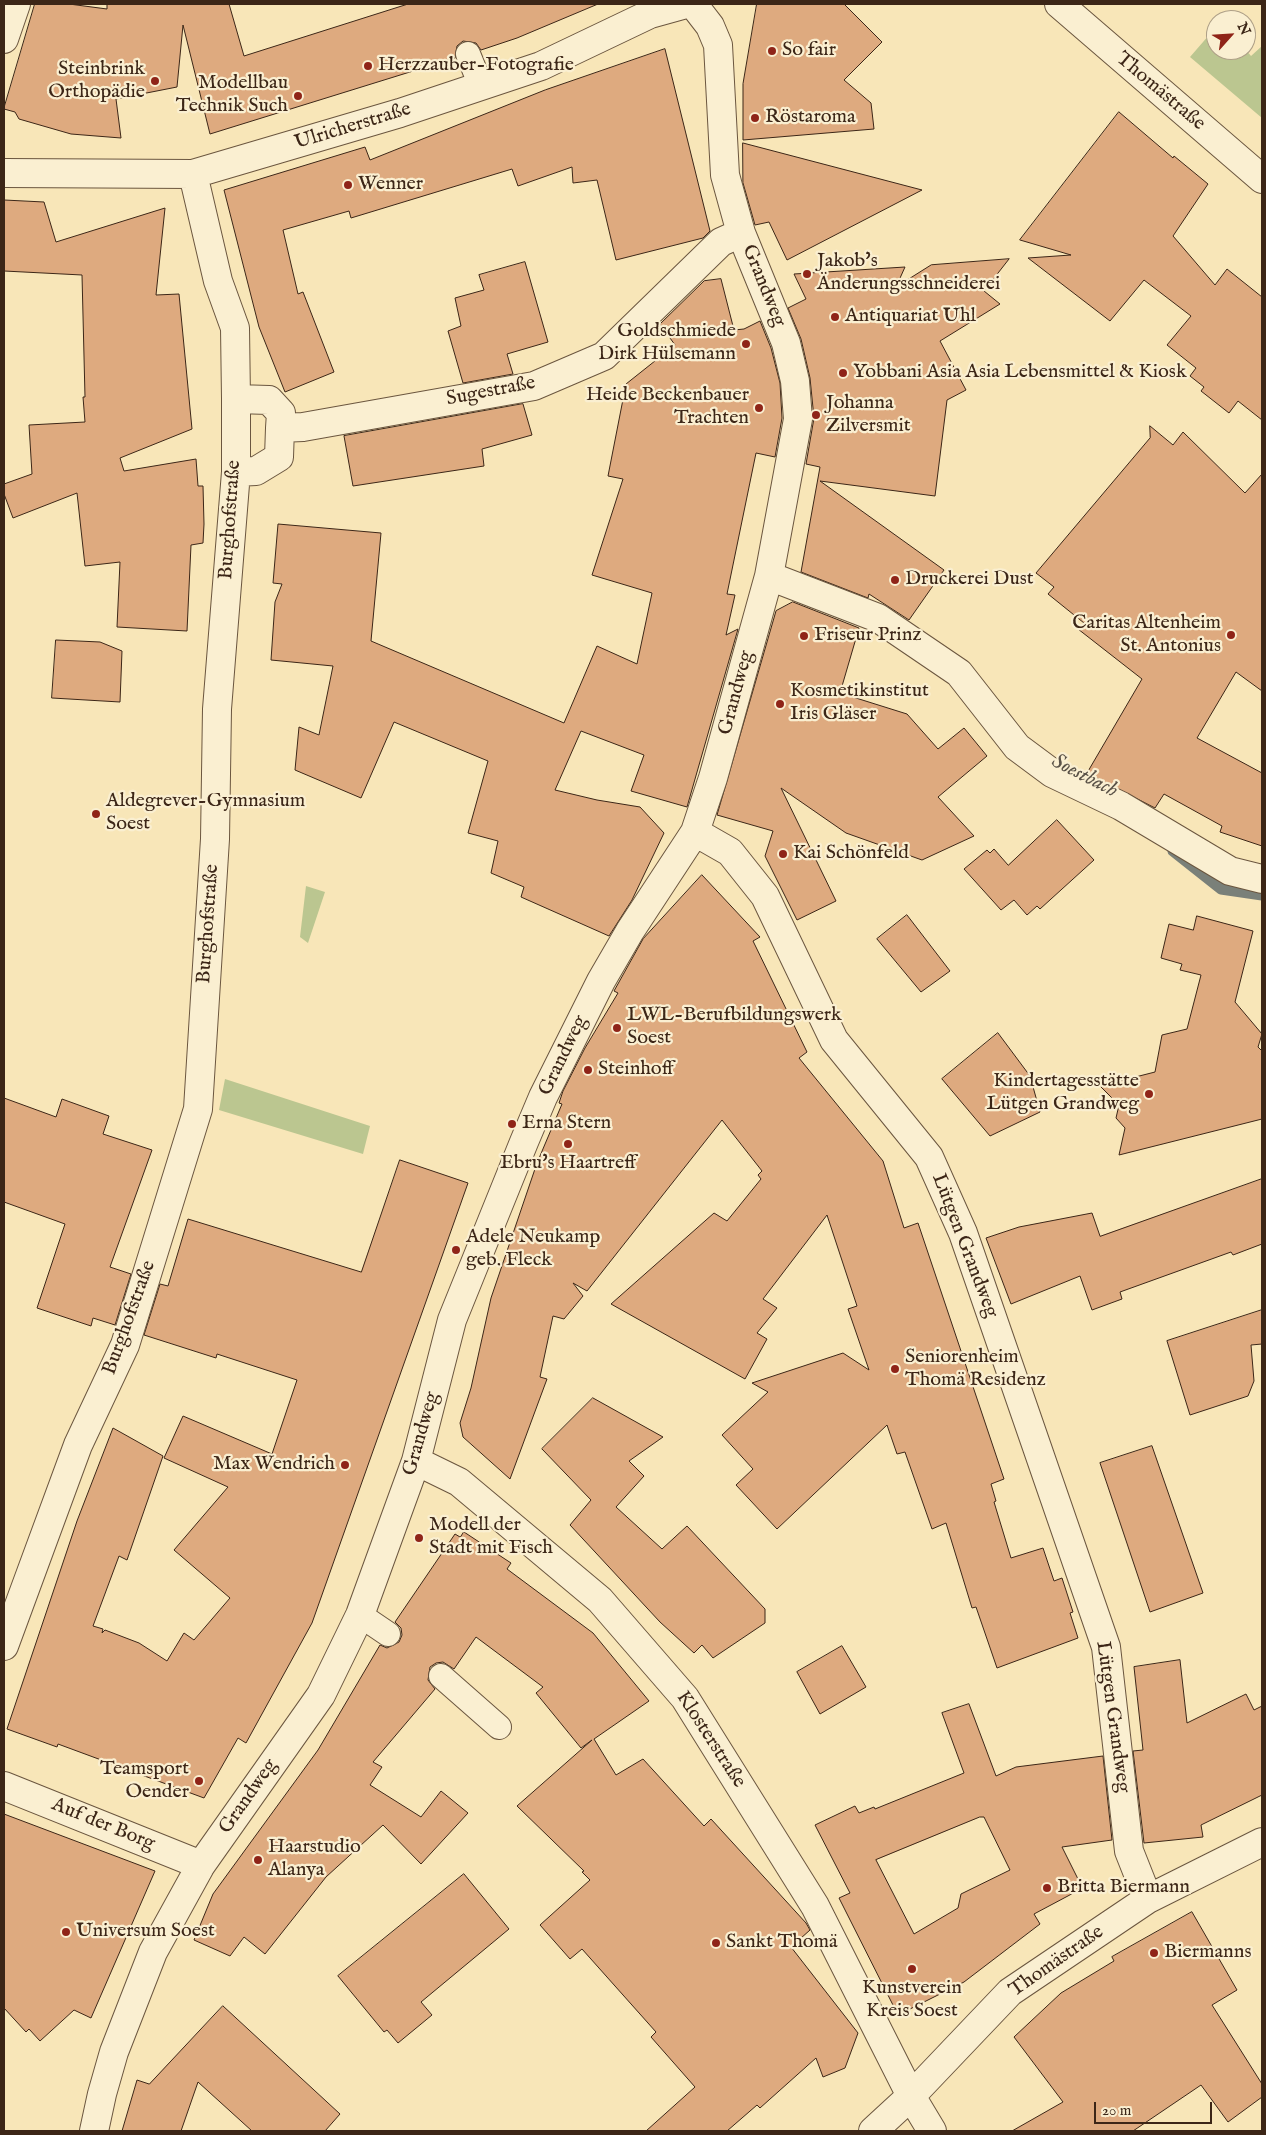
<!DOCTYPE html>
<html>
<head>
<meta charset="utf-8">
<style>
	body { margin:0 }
	#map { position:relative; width:1266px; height:2135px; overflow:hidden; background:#f8e6b8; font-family:"IM FELL English",serif }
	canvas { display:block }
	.frame { position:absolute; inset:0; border:5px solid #3c2617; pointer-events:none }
	.north { position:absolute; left:1206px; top:10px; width:50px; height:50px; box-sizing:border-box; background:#faefd1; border:1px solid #ae9f87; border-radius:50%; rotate:64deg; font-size:14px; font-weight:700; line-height:20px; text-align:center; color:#3c2617 }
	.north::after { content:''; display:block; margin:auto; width:18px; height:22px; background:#8f2418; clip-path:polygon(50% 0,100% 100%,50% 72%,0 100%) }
	.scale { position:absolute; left:1094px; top:2102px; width:118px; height:22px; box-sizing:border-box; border:2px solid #3c2617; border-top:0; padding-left:6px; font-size:15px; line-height:18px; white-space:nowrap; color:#3c2617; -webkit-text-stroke:4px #faefd1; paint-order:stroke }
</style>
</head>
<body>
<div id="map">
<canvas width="1266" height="2135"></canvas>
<div class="frame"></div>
<div class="north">N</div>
<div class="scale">20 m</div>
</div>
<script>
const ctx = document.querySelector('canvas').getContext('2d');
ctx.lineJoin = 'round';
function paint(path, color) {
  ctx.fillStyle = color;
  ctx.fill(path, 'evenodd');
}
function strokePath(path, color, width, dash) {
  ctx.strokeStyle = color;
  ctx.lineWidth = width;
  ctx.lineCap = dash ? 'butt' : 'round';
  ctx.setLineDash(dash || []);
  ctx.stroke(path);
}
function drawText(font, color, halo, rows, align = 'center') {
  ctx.font = font + ' "IM FELL English",serif';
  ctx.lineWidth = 4.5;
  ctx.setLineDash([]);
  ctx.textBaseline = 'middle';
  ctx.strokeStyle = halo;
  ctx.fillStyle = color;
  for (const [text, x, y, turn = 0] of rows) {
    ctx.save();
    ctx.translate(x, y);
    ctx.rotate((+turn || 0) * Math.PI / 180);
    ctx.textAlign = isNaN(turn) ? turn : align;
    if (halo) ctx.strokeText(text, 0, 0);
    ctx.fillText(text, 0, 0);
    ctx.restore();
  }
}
const green = new Path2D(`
	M 1216,27 L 1216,50 L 1246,50 L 1251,56 L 1262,46 L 1262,118 L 1190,57 Z
	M 306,886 L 325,892 L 308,943 L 300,937 Z
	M 225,1079 L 370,1126 L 363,1154 L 219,1110 Z`);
const stream = new Path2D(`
	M 1173,851 L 1221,889 L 1262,895`);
const building = new Path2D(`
	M 35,4 L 69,4 L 107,9 L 107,4 L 229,4 L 244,56 L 408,4 L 598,4 L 517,38 L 481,50 L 476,43 L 463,41 L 457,46 L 455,58 L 210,134 L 183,25 L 177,87 L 116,99 L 121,138 L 71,134 L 19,119 L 15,112 L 4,109 Z
	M 757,4 L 844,4 L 882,42 L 844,80 L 871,103 L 874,129 L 743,140 L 743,84 Z
	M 665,49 L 710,231 L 703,238 L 616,260 L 597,180 L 573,183 L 572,167 L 518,186 L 512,169 L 351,218 L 349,211 L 283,230 L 298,294 L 303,292 L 334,372 L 285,392 L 259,327 L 224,190 L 365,147 L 370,160 L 545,90 Z
	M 1119,112 L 1173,158 L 1174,156 L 1208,184 L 1173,236 L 1215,285 L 1227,269 L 1262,297 L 1262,420 L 1238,401 L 1229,413 L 1201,391 L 1204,387 L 1190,376 L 1196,368 L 1167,345 L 1191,316 L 1144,280 L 1110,321 L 1028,258 L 1071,255 L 1020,240 Z
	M 743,143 L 922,190 L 787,260 L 769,222 L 755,225 L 743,183 Z
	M 4,200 L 44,202 L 56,242 L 165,208 L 156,295 L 179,294 L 192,429 L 120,458 L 124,471 L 196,459 L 198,486 L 203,486 L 204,524 L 203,543 L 191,545 L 187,631 L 117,627 L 120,562 L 85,566 L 77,493 L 13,518 L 4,494 L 4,484 L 32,474 L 29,425 L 85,422 L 83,397 L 85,397 L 82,275 L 4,271 Z
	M 1009,259 L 984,291 L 1000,304 L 940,341 L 966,390 L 947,400 L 935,496 L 820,481 L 944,570 L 909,620 L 869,594 L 868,598 L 801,572 L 820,467 L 806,464 L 814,418 L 810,378 L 801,339 L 788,308 L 806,299 L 794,274 L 905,267 L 896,287 L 931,265 Z
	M 525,262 L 548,342 L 507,354 L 513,374 L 463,383 L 448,331 L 461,326 L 455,298 L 484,290 L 479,275 Z
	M 721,279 L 734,330 L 744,329 L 760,321 L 771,348 L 780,383 L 782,418 L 775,457 L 756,453 L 727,594 L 735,595 L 726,635 L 738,629 L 687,807 L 631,791 L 644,755 L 581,731 L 555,790 L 597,800 L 640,807 L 664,833 L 632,900 L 609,936 L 521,897 L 524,887 L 491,873 L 498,841 L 468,833 L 488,761 L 394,722 L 361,798 L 295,770 L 299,727 L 319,735 L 333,666 L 271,660 L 275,602 L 282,584 L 273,583 L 278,524 L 381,533 L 371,641 L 564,723 L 597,646 L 637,664 L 652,593 L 592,575 L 623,479 L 608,476 L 626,384 L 675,345 L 660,324 L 704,281 Z
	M 523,404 L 532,435 L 482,449 L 484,466 L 353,486 L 344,436 Z
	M 1150,426 L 1173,445 L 1183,432 L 1245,493 L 1262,474 L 1262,691 L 1236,672 L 1197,738 L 1262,773 L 1262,846 L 1220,832 L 1222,826 L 1164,794 L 1155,808 L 1087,773 L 1142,679 L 1078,629 L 1084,623 L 1048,594 L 1054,587 L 1036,573 L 1150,438 Z
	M 793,602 L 859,628 L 840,693 L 907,714 L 938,749 L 964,728 L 987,756 L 938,797 L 974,836 L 922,860 L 846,833 L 781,788 L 836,901 L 797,920 L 765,856 L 773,831 L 717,815 L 776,611 Z
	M 56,640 L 100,642 L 122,651 L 120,702 L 52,698 Z
	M 1057,820 L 1094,860 L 1040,909 L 1037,906 L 1027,915 L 1014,900 L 1001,910 L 964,869 L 987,850 L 990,853 L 994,849 L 1008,865 Z
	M 702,875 L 760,937 L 753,941 L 807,1052 L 799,1058 L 883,1161 L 904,1228 L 918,1223 L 1004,1479 L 991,1484 L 996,1501 L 994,1502 L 1011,1558 L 1043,1548 L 1054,1581 L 1062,1578 L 1073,1612 L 1070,1613 L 1078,1638 L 997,1668 L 976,1607 L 972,1608 L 946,1523 L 932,1529 L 905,1452 L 897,1454 L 887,1425 L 777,1529 L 736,1485 L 753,1469 L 722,1435 L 768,1392 L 752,1383 L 843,1353 L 869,1370 L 848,1309 L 857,1306 L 827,1215 L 763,1299 L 777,1308 L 757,1333 L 767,1339 L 745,1379 L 611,1304 L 714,1213 L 727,1221 L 761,1179 L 758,1175 L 762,1171 L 722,1120 L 587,1291 L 573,1283 L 583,1296 L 564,1319 L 553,1316 L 540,1377 L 547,1379 L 510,1479 L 463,1437 L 460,1423 L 471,1388 L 491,1298 L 537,1163 L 562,1104 L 559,1103 L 563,1091 L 585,1048 L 618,993 L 614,991 L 643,939 Z
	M 907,915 L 950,971 L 921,992 L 877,939 Z
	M 1197,916 L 1253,931 L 1235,1002 L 1262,1034 L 1258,1047 L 1262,1051 L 1262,1119 L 1119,1155 L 1125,1128 L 1116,1118 L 1119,1105 L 1100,1086 L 1155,1072 L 1162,1035 L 1187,1029 L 1201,975 L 1180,970 L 1182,964 L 1161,958 L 1169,924 L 1193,930 Z
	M 998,1033 L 1030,1076 L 1040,1112 L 990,1136 L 942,1079 Z
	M 4,1098 L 56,1117 L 62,1099 L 109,1116 L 103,1134 L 152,1150 L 110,1267 L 131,1274 L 115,1325 L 93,1318 L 91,1326 L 37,1308 L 65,1224 L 4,1202 Z
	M 400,1160 L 468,1183 L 312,1623 L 246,1743 L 238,1738 L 204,1798 L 58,1744 L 57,1747 L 7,1729 L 77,1521 L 113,1428 L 163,1456 L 127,1560 L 119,1556 L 93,1626 L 103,1629 L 102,1633 L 105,1630 L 139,1643 L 167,1661 L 184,1633 L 194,1640 L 230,1598 L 174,1550 L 228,1487 L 164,1458 L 183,1416 L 272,1454 L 297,1380 L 217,1354 L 216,1358 L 144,1335 L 160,1284 L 168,1286 L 188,1219 L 361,1272 Z
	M 1262,1179 L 1262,1244 L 1233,1255 L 1231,1252 L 1120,1292 L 1122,1299 L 1092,1310 L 1080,1276 L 1011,1304 L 986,1238 L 1019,1227 L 1092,1213 L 1100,1236 Z
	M 1262,1310 L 1262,1344 L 1251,1345 L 1254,1381 L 1248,1396 L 1190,1415 L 1167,1341 Z
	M 593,1398 L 663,1437 L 629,1461 L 644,1476 L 616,1507 L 662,1549 L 687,1526 L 765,1609 L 765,1623 L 713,1658 L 702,1645 L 694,1653 L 660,1622 L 570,1525 L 591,1500 L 542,1449 Z
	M 1152,1446 L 1203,1593 L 1150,1612 L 1100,1463 Z
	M 464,1532 L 511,1563 L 507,1569 L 593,1633 L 649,1701 L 594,1739 L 616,1775 L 643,1759 L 704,1826 L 711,1819 L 806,1923 L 810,1930 L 791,1947 L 858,2033 L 845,2068 L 823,2077 L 816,2058 L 760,2108 L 757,2105 L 727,2131 L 646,2131 L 695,2087 L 651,2037 L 656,2032 L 582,1949 L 570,1959 L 540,1925 L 590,1880 L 582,1872 L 584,1871 L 517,1806 L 592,1740 L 581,1748 L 536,1693 L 543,1687 L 476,1637 L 454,1669 L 443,1662 L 436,1663 L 430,1667 L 428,1680 L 435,1689 L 373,1762 L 382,1767 L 370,1785 L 421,1817 L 441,1791 L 468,1813 L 421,1864 L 383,1825 L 326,1877 L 265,1954 L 244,1937 L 230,1956 L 194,1940 L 213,1894 L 318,1750 L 380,1645 L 387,1648 L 399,1642 L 402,1635 L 401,1628 L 395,1622 L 455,1534 L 460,1537 Z
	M 842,1646 L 866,1687 L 820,1714 L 797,1672 Z
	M 1180,1660 L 1187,1723 L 1246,1694 L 1254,1710 L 1262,1706 L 1262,1795 L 1201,1825 L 1203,1837 L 1144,1843 L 1133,1751 L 1143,1750 L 1134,1667 Z
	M 969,1704 L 996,1776 L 1016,1767 L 1103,1756 L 1112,1840 L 1062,1847 L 1082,1887 L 1081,1889 L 1034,1914 L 1040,1924 L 964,1982 L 898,2015 L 839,1898 L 850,1893 L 815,1825 L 855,1806 L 859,1813 L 874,1807 L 875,1809 L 964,1773 L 942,1713 ZM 980,1817 L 984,1817 L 1010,1870 L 961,1894 L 958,1908 L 914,1934 L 876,1860 Z
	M 4,1814 L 155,1871 L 91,2018 L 74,2010 L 40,2041 L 29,2029 L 26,2032 L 4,2008 Z
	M 464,1874 L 509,1929 L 421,2002 L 432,2015 L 398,2043 L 387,2030 L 384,2032 L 338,1976 Z
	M 1192,1912 L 1237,1990 L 1212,2005 L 1262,2084 L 1262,2097 L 1228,2122 L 1201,2085 L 1133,2131 L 1012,2131 L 1063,2102 L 1014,2037 L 1061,1993 L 1114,1961 L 1112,1957 Z
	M 223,2006 L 340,2114 L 325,2131 L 252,2131 L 198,2082 L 181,2131 L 122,2131 L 137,2080 L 149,2084 Z`);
const service = new Path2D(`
	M 468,54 L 481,86
	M 360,1615 L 388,1634
	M 441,1676 L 499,1727`);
const minor = new Path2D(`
	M 1059,4 L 1262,179
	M 4,39 L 16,4
	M 4,173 L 193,174 L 400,113 L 541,66 L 650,14 L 686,4
	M 236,399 L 269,400 L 281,413 L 280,428
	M 236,472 L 256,471 L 279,457 L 280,428 L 303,427 L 534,386 L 604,356 L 721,242 L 741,233
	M 769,576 L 878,618 L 959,673 L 1017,747 L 1052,773 L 1121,806 L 1230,871 L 1262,879
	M 695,832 L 730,852 L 765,896 L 834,1040 L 929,1157 L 963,1233 L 1106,1647 L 1129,1851 L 1148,1899
	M 416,1461 L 459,1482 L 600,1600 L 685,1698 L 815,1906 L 911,2096 L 932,2131
	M 4,1646 L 78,1445 L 125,1345 L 198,1109 L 215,839 L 217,709 L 236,472 L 236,399 L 235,328 L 218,281 L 193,174
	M 4,1786 L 201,1865
	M 94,2131 L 102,2094 L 114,2052 L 153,1952 L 201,1865 L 321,1695 L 360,1615 L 416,1461 L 452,1320 L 524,1142 L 543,1097 L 601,981 L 630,931 L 695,832 L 713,778 L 769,576 L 798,419 L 795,381 L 786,343 L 741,233 L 725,175 L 718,45 L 710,26 L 693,4
	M 873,2131 L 911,2096 L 1010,1992 L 1148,1899 L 1262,1842`);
const markers = [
	[772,51,5,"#8f2418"],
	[368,66,5,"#8f2418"],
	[155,81,5,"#8f2418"],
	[298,96,5,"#8f2418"],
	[755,118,5,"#8f2418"],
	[348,185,5,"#8f2418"],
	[807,274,5,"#8f2418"],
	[835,317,5,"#8f2418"],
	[746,344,5,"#8f2418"],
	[843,373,5,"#8f2418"],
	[759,408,5,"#8f2418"],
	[816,415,5,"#8f2418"],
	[895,580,5,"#8f2418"],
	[1231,635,5,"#8f2418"],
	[804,636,5,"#8f2418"],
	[780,704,5,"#8f2418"],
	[96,814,5,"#8f2418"],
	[783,854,5,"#8f2418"],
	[617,1028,5,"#8f2418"],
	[588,1070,5,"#8f2418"],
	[1149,1094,5,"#8f2418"],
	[512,1124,5,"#8f2418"],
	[568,1144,5,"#8f2418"],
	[456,1250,5,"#8f2418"],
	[895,1369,5,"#8f2418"],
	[345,1465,5,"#8f2418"],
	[419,1538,5,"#8f2418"],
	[199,1781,5,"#8f2418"],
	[258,1860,5,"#8f2418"],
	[1047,1888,5,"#8f2418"],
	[66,1932,5,"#8f2418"],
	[716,1943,5,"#8f2418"],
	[1154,1953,5,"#8f2418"],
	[912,1969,5,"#8f2418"]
];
const poiNames = [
	["So fair",782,51],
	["Herzzauber-Fotografie",378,66],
	["Steinbrink",145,70,"right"],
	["Orthopädie",145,93,"right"],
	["Modellbau",288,84,"right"],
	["Technik Such",288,107,"right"],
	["Röstaroma",765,118],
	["Wenner",358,185],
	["Jakob's",817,262],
	["Änderungsschneiderei",817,285],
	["Antiquariat Uhl",845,317],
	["Goldschmiede",736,332,"right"],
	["Dirk Hülsemann",736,355,"right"],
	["Yobbani Asia Asia Lebensmittel & Kiosk",853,373],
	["Heide Beckenbauer",749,396,"right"],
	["Trachten",749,419,"right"],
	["Johanna",826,404],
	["Zilversmit",826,427],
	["Druckerei Dust",905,580],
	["Caritas Altenheim",1221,624,"right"],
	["St. Antonius",1221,647,"right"],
	["Friseur Prinz",814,636],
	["Kosmetikinstitut",790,692],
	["Iris Gläser",790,715],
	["Aldegrever-Gymnasium",106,802],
	["Soest",106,825],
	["Kai Schönfeld",793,854],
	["LWL-Berufbildungswerk",627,1016],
	["Soest",627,1039],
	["Steinhoff",598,1070],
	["Kindertagesstätte",1139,1082,"right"],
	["Lütgen Grandweg",1139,1105,"right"],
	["Erna Stern",522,1124],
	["Ebru's Haartreff",568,1164,"center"],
	["Adele Neukamp",466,1238],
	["geb. Fleck",466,1261],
	["Seniorenheim",905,1358],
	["Thomä Residenz",905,1381],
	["Max Wendrich",335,1465,"right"],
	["Modell der",429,1526],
	["Stadt mit Fisch",429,1549],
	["Teamsport",189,1770,"right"],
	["Oender",189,1793,"right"],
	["Haarstudio",268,1848],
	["Alanya",268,1871],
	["Britta Biermann",1057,1888],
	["Universum Soest",76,1932],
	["Sankt Thomä",726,1943],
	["Biermanns",1164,1953],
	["Kunstverein",912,1989,"center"],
	["Kreis Soest",912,2012,"center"]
];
const streetNames = [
	["Thomästraße",1160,92,40],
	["Ulricherstraße",353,127,-17],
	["Grandweg",763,286,68],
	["Sugestraße",491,392,-11],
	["Burghofstraße",231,520,-86],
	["Grandweg",737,693,-75],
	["Burghofstraße",209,924,-86],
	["Grandweg",564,1056,-64],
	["Lütgen Grandweg",964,1246,69],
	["Burghofstraße",130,1318,-70],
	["Grandweg",422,1434,-74],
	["Lütgen Grandweg",1112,1717,82],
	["Klosterstraße",710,1740,57],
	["Grandweg",249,1797,-55],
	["Auf der Borg",103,1825,22],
	["Thomästraße",1057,1962,-35]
];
const waterNames = [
	["Soestbach",1084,777,27]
];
paint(green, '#bbc690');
strokePath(stream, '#7a8079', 11);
paint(building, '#deaa7f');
strokePath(building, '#3c2617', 1);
strokePath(service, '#6b563f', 26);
strokePath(minor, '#6b563f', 30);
strokePath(service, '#faefd1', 24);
strokePath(minor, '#faefd1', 28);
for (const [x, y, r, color] of markers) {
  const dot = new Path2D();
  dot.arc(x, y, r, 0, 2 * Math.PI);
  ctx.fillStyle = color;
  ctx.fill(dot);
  strokePath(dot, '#faefd1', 2);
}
drawText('20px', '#3c2617', '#faefd1', poiNames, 'left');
drawText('20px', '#3c2617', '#faefd1', streetNames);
drawText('italic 21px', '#5b5348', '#faefd1', waterNames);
</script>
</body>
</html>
